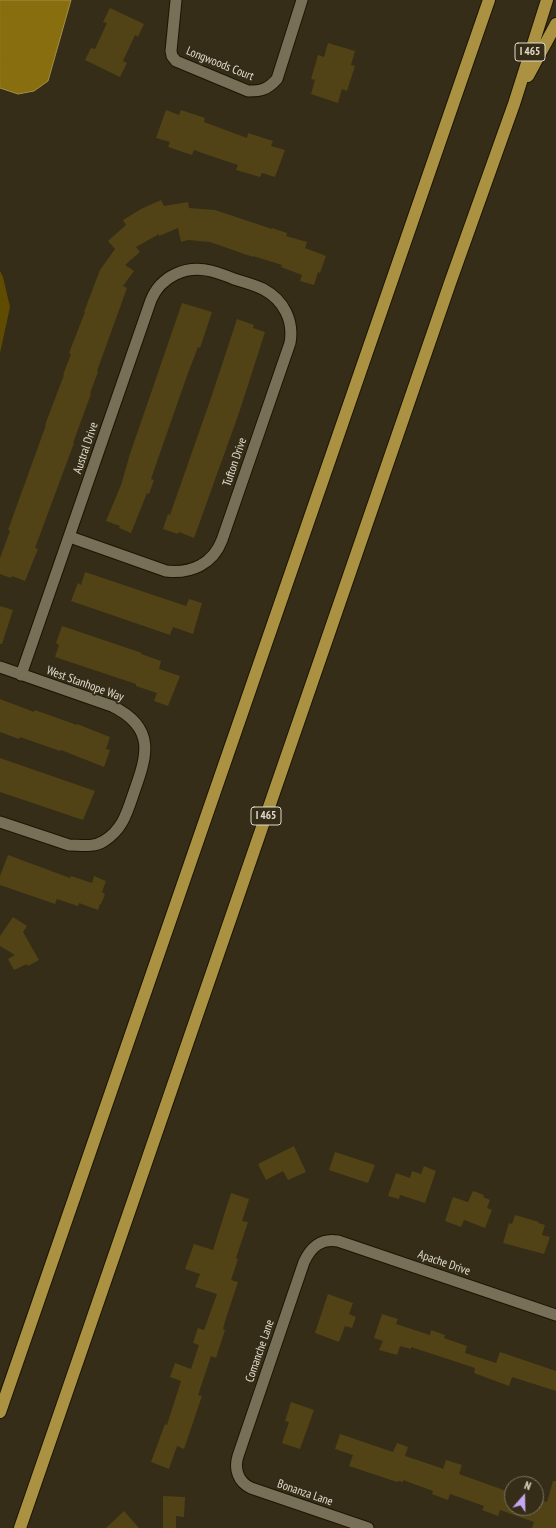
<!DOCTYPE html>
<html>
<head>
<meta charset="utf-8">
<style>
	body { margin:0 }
	#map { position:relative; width:556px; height:1528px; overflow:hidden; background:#352d17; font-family:"PT Sans Narrow",sans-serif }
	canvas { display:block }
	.north { position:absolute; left:504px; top:1476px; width:40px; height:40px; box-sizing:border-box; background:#352d17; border:1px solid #797360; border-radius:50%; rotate:20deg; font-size:11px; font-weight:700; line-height:16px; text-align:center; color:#e0dbce }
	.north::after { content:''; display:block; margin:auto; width:14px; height:18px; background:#c4a7f1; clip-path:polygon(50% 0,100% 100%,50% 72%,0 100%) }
</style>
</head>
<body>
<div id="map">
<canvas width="556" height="1528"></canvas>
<div class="north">N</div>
</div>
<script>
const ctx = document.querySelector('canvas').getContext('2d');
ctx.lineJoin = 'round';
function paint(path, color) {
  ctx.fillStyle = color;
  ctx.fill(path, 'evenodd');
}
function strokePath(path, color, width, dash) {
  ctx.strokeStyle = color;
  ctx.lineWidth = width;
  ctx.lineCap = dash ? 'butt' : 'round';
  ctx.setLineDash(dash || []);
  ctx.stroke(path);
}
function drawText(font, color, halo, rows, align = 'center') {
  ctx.font = font + ' "PT Sans Narrow",sans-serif';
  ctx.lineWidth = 4;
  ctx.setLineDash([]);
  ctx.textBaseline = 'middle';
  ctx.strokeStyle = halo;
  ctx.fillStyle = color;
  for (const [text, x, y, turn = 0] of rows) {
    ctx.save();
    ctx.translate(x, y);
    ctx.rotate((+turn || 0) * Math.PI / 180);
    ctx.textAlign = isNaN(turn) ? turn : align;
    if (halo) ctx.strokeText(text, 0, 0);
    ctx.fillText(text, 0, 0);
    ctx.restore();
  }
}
const green = new Path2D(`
	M 0,271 L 3,277 L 10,307 L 0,353 Z`);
const water = new Path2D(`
	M 0,0 L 71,0 L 48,81 L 34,91 L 18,94 L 0,88 Z`);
const building = new Path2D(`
	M 110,8 L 144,24 L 138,37 L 135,35 L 123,61 L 127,63 L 120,77 L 85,60 L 91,48 L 95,49 L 107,23 L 103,22 Z
	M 328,43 L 355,51 L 351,65 L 355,66 L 347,91 L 342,89 L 338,103 L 311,94 L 315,80 L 311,79 L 318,55 L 324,57 Z
	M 166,110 L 179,115 L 181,110 L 205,118 L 204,122 L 247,138 L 248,133 L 273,141 L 271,146 L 285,150 L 275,177 L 262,173 L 260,177 L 236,170 L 238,165 L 208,155 L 194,150 L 192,155 L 168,147 L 170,142 L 156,138 Z
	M 161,200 L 164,206 L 188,202 L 189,208 L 215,210 L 272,229 L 272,228 L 287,233 L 286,236 L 307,242 L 305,248 L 326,256 L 320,273 L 318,272 L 314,285 L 300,281 L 302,275 L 281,267 L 282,265 L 253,256 L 253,257 L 210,242 L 188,240 L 181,242 L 178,228 L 159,236 L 159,234 L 136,247 L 140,252 L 125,265 L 134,271 L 123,286 L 127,288 L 97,371 L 98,372 L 90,393 L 91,394 L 73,443 L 74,443 L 35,548 L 38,549 L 25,581 L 12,576 L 11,578 L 0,574 L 0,558 L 10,531 L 8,530 L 46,425 L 45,425 L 64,375 L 63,375 L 71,354 L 69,353 L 85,312 L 84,312 L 100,270 L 115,249 L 108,241 L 126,225 L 123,220 L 141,209 Z
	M 182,303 L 212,312 L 200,348 L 198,347 L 188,373 L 161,450 L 151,479 L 154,480 L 149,494 L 147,493 L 131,533 L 119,528 L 120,526 L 106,521 L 121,485 L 130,454 Z
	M 237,319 L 254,325 L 253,328 L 265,332 L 239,413 L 194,538 L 179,532 L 178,534 L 163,529 L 168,514 L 170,515 L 211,398 Z
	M 85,572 L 186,606 L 189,599 L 202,603 L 193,634 L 173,627 L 170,635 L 71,601 L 78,583 L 81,585 Z
	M 0,606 L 13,610 L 2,644 L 0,644 Z
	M 62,626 L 142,653 L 141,654 L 161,661 L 159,669 L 180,676 L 168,706 L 154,701 L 157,693 L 136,686 L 136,684 L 55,657 L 59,645 L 56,643 Z
	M 0,699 L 34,712 L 35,710 L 77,725 L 77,724 L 110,737 L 106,749 L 110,750 L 104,767 L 61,750 L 60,751 L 20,737 L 19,739 L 0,732 Z
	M 0,758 L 95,791 L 83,820 L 0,792 Z
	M 8,855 L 70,878 L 71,876 L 92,883 L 94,876 L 106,881 L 102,892 L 105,894 L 101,904 L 100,904 L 98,910 L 79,903 L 78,906 L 57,899 L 55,904 L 0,885 L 0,876 Z
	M 13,917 L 27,926 L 23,932 L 39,960 L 28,966 L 27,964 L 14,970 L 8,959 L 15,955 L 0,946 L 0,936 Z
	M 294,1146 L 306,1172 L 288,1180 L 283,1171 L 266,1180 L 258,1164 Z
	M 335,1152 L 375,1165 L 368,1183 L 329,1170 Z
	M 424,1166 L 436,1171 L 425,1203 L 400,1195 L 399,1199 L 388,1196 L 396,1173 L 410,1178 L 412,1171 L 421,1174 Z
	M 473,1191 L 484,1195 L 483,1197 L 490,1200 L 487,1208 L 492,1210 L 485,1228 L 464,1220 L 461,1227 L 445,1221 L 453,1197 L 468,1202 Z
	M 231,1193 L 249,1199 L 242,1221 L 248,1222 L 236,1258 L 238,1259 L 231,1280 L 238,1282 L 226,1318 L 223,1329 L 225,1330 L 216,1358 L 211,1356 L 198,1395 L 202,1396 L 184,1449 L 177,1446 L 169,1469 L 151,1462 L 165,1424 L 167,1425 L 181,1381 L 170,1377 L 175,1363 L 191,1369 L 199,1345 L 193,1343 L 198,1328 L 204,1330 L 217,1294 L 195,1287 L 200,1274 L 185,1269 L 194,1244 L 213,1250 Z
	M 515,1215 L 539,1222 L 538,1223 L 545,1225 L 542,1235 L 550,1237 L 544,1254 L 503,1243 L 509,1223 L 512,1224 Z
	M 328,1294 L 353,1303 L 349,1314 L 356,1317 L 352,1328 L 345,1326 L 339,1342 L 315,1333 Z
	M 382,1314 L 398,1319 L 396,1324 L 430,1335 L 431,1330 L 445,1335 L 444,1338 L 467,1346 L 465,1353 L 496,1363 L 500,1352 L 556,1371 L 556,1391 L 512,1377 L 509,1386 L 474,1373 L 475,1368 L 411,1347 L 411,1349 L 400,1346 L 397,1355 L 379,1350 L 383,1341 L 374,1338 Z
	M 291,1402 L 314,1410 L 300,1449 L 282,1443 L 289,1422 L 285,1421 Z
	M 340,1434 L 393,1452 L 397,1443 L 408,1447 L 405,1456 L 441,1468 L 443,1469 L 446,1460 L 462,1465 L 459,1474 L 512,1493 L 512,1508 L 538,1508 L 540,1500 L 547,1502 L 553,1481 L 556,1481 L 556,1528 L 532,1528 L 534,1522 L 500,1510 L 498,1516 L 482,1510 L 484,1506 L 450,1494 L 448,1500 L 432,1494 L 433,1491 L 403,1480 L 403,1482 L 398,1481 L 397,1482 L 349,1466 L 353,1455 L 335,1449 Z
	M 163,1496 L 185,1497 L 184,1517 L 176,1516 L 176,1528 L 163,1528 Z
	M 124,1511 L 139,1528 L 106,1528 Z`);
const minor = new Path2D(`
	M 176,0 L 171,51 L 172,56 L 176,61 L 248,91 C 261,91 267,90 277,79 L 302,0
	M 0,667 L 112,706 C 157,728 147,756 133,795 C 127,813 122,830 104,841 C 93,848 80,845 69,845 L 0,822
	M 21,675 L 151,300 C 161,276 186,265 211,271 C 219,273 227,276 234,279 C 244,282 255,285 263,289 C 284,300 294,321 290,343 L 222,540 C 213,564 191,574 166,571 L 70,537
	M 368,1528 L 251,1488 C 238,1482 234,1469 238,1456 L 304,1262 C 311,1247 321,1238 338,1241 L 556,1315`);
const motorway = new Path2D(`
	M 528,76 L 556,24
	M 0,1412 L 489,0
	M 20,1528 L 450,283 L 514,104 L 547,0`);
const shields = [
	[530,52,30],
	[266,816,30]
];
const shieldNames = [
	["I 465",530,52],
	["I 465",266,816]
];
const streetNames = [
	["Longwoods Court",220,64,22],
	["Austral Drive",86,448,-71],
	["Tufton Drive",235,462,-71],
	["West Stanhope Way",85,684,20],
	["Apache Drive",444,1263,19],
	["Comanche Lane",260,1351,-71],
	["Bonanza Lane",305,1493,19]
];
paint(green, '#604c00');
paint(water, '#886e0e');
strokePath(water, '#a28f48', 1);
paint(building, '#514316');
strokePath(minor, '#1c1502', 13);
strokePath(motorway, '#1c1502', 14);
strokePath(minor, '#776f57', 11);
strokePath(motorway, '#ab9242', 12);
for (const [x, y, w] of shields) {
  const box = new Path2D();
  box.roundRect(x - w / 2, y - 9, w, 18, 3);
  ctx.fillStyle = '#352d17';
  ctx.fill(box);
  strokePath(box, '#e0dbce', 1);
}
drawText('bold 11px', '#e0dbce', null, shieldNames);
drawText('12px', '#e0dbce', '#352d17', streetNames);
</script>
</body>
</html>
